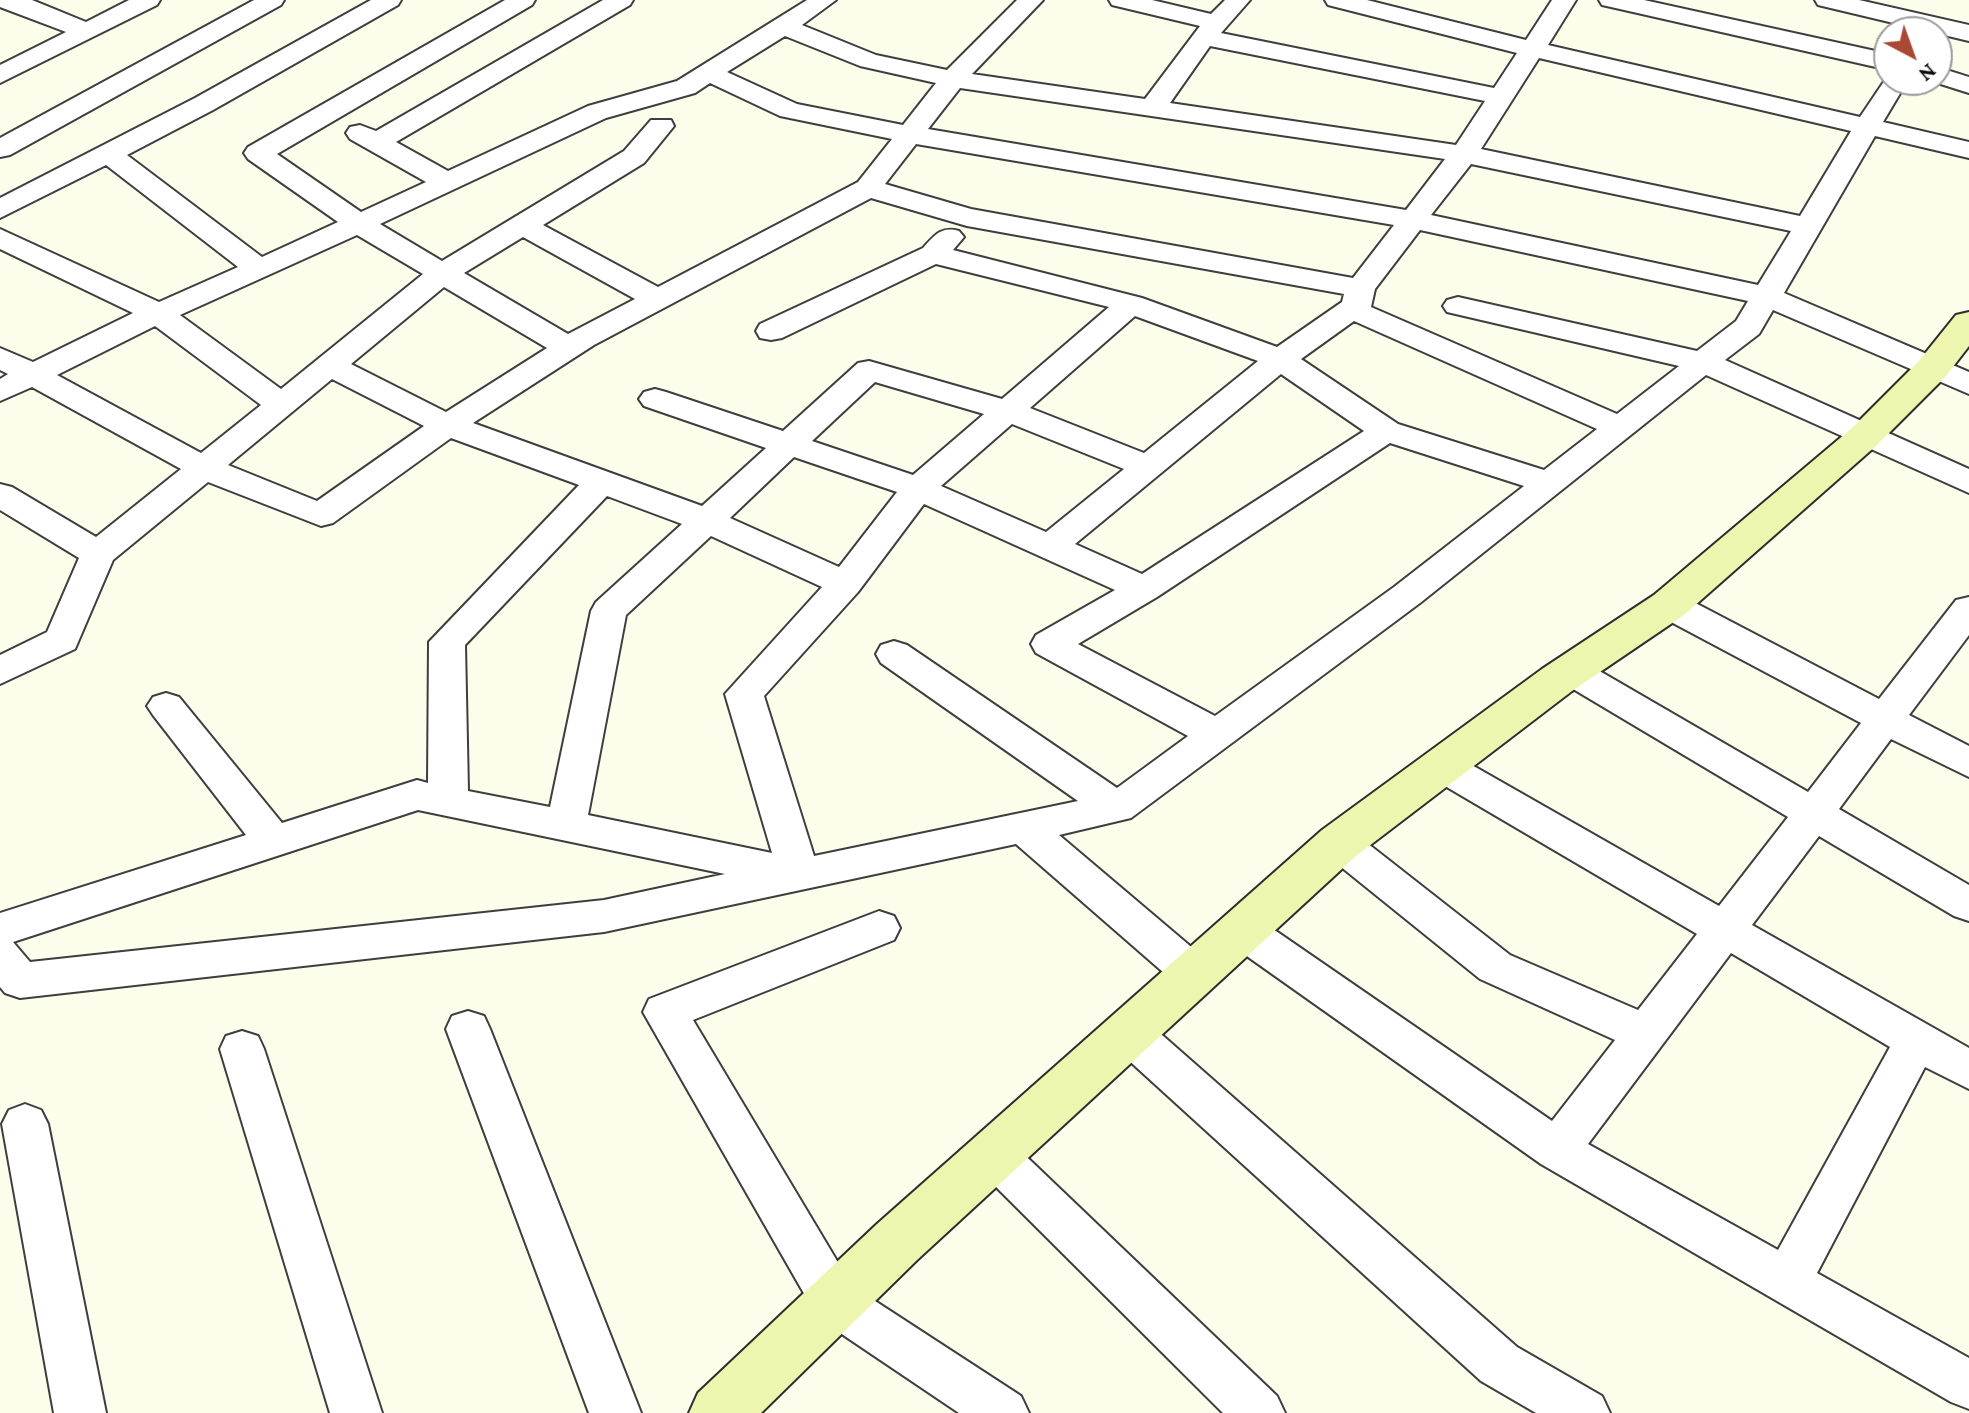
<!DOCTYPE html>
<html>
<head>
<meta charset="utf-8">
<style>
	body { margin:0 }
	#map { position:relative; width:1969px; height:1413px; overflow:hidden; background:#fcfdeb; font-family:"Crimson Pro",serif }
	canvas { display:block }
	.north { position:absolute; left:1873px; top:16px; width:80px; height:80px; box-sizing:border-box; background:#fff; border:2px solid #9d9d9d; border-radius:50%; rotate:139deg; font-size:22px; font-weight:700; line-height:32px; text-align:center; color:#0b0b0b }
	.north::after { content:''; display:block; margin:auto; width:28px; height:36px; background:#a94935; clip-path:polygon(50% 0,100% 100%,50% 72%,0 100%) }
</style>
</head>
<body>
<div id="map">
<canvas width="1969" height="1413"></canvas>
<div class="north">N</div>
</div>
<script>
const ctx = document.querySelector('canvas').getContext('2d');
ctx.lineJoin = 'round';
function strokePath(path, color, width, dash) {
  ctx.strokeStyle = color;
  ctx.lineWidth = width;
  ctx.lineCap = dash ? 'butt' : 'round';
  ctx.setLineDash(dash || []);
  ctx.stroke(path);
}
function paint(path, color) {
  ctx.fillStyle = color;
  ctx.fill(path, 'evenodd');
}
const street = new Path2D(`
	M 0,0 L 32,0 L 86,22 L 129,0 L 160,0 L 157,5 L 0,83 L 0,65 L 66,32 L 0,7 Z
	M 254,0 L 284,0 L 281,5 L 10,155 L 0,157 L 0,138 Z
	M 371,0 L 401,0 L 398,5 L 213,110 L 127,155 L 262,257 L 338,222 L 248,159 L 244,153 L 248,147 L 505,0 L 535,0 L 532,5 L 277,154 L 361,212 L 426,182 L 350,139 L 346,133 L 350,127 L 360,125 L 376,131 L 603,0 L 633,0 L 630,5 L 396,142 L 448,171 L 588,106 L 677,81 L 807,0 L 836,0 L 802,25 L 876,55 L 947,70 L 1017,0 L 1043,0 L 972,74 L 1145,99 L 1200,26 L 1112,5 L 1109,0 L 1152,0 L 1211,14 L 1225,0 L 1250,0 L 1221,33 L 1494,88 L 1517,53 L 1328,5 L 1325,0 L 1367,0 L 1526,40 L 1552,0 L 1576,0 L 1548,45 L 1860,117 L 1889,74 L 1889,80 L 1908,80 L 1883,122 L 1969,142 L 1969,158 L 1875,136 L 1784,293 L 1969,372 L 1969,394 L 1773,310 L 1759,334 L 1725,360 L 1969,469 L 1969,493 L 1706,375 L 1420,603 L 1131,818 L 1059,835 L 1209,962 L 1216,974 L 1209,986 L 1194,991 L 1179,986 L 1016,844 L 604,932 L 20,998 L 5,993 L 0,987 L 0,913 L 246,835 L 153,715 L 147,706 L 153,697 L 166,693 L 179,697 L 282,823 L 417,780 L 428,783 L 429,642 L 579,485 L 451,438 L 333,523 L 321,526 L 208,482 L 113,560 L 75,649 L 0,684 L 0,655 L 47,632 L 79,558 L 0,510 L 0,484 L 12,487 L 96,537 L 181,469 L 32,387 L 0,401 L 0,379 L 8,374 L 0,370 L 0,348 L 33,362 L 133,313 L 0,249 L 0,229 L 159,302 L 238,267 L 106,165 L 0,218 L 0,198 L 195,98 ZM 785,36 L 860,66 L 936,83 L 903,125 L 797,104 L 727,72 ZM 1210,46 L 1485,101 L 1456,145 L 1170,103 ZM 1539,58 L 1851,131 L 1800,216 L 1481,149 ZM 710,83 L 780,116 L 892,139 L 858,182 L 658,287 L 543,225 L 644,163 L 674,126 L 671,120 L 651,120 L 624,151 L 442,261 L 380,224 L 606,118 L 695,93 ZM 960,88 L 1445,159 L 1406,210 L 928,129 ZM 916,144 L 1394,225 L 1353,278 L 971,209 L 885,184 ZM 1471,164 L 1791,231 L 1758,285 L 1431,215 ZM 871,198 L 967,226 L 1344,294 L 1342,302 L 1277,347 L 1142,298 L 953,250 L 964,237 L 959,231 C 941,226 935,235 923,248 L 760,324 L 756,331 L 760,338 L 771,340 L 782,338 L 936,264 L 1109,307 L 1002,399 L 869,361 L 858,363 L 783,431 L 666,392 L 655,389 L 644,392 L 639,399 L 644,406 L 766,448 L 702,506 L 473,423 L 594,345 ZM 1420,230 L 1748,301 L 1736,321 L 1697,351 L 1458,297 L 1447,300 L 1443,306 L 1447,312 L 1679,366 L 1617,414 L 1371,307 L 1375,289 ZM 357,235 L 423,274 L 281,389 L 180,315 ZM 523,237 L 635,299 L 568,334 L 464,273 ZM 444,287 L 547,348 L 446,412 L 351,364 ZM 1135,316 L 1258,361 L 1144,453 L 1030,408 ZM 1354,321 L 1597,429 L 1544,470 L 1398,424 L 1301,359 ZM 155,326 L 261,405 L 201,453 L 57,375 ZM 1281,374 L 1364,431 L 1142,574 L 1075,544 ZM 332,379 L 424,426 L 317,501 L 228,465 ZM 875,382 L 984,414 L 913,475 L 812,441 ZM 1012,424 L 1124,469 L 1046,532 L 941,486 ZM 1390,443 L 1524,486 L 1394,587 L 1215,716 L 1078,644 L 1157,597 ZM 794,457 L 897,492 L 839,567 L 730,518 ZM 607,496 L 682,524 L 596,602 L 591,611 L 550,807 L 468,791 L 465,645 ZM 924,504 L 1115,590 L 1036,635 L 1031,644 L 1036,653 L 1188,736 L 1117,788 L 907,645 L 894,641 L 881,645 L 876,654 L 881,663 L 1078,801 L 814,856 L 764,696 L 858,592 ZM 711,536 L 822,587 L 725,694 L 772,853 L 588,815 L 626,615 ZM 418,810 L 725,874 L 604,900 L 30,962 L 13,942 Z
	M 1599,0 L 1644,0 L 1889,54 L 1889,70 L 1611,7 L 1602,5 Z
	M 1815,0 L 1859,0 L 1969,25 L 1969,41 L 1818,5 Z
	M 1937,67 L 1969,77 L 1969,93 L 1928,80 L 1937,80 Z
	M 1669,593 L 1682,596 L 1879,699 L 1956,600 L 1969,597 L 1969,635 L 1909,715 L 1969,746 L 1969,777 L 1891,739 L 1839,809 L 1969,885 L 1969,921 L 1954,916 L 1819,836 L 1752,925 L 1969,1048 L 1969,1089 L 1925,1067 L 1817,1273 L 1969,1358 L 1969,1409 L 1951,1402 L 1541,1164 L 1227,942 L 1221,930 L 1227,918 L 1242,913 L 1257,918 L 1552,1121 L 1615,1040 L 1480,979 L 1325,854 L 1319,843 L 1325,832 L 1339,828 L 1353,832 L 1510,955 L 1638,1010 L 1697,934 L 1428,776 L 1422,766 L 1428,756 L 1442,752 L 1456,756 L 1719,906 L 1788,817 L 1558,680 L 1552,671 L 1558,662 L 1571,658 L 1584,662 L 1808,792 L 1861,723 L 1656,614 L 1651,605 L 1656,596 ZM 1731,953 L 1890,1047 L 1778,1250 L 1588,1144 Z
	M 879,911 L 894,916 L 900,928 L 894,940 L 693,1020 L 852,1286 L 1021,1396 L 1029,1413 L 959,1413 L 818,1318 L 643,1012 L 649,999 Z
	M 468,1011 L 484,1016 L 490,1029 L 641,1413 L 589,1413 L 446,1029 L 452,1016 Z
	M 1129,1015 L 1145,1020 L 1517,1347 L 1602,1396 L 1610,1413 L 1536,1413 L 1481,1381 L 1113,1046 L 1107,1033 L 1113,1020 Z
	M 242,1031 L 258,1036 L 264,1049 L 382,1413 L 330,1413 L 220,1049 L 226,1036 Z
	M 25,1104 L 41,1110 L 48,1124 L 106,1413 L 54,1413 L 2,1124 L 9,1110 Z
	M 994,1135 L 1010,1141 L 1277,1396 L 1285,1413 L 1223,1413 L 978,1169 L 971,1155 L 978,1141 Z`);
const secondary = new Path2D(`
	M 1969,312 L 1969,346 L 1945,377 L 1878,444 L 1684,615 L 1572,691 L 1356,856 L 917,1260 L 761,1413 L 689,1413 L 698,1393 L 877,1224 L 1322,830 L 1542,669 L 1654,595 L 1852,428 L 1919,361 L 1956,315 Z`);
strokePath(street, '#3e3e3e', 4);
strokePath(secondary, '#2d2d2d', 4);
paint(street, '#fff');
paint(secondary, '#edf5ae');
</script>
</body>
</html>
